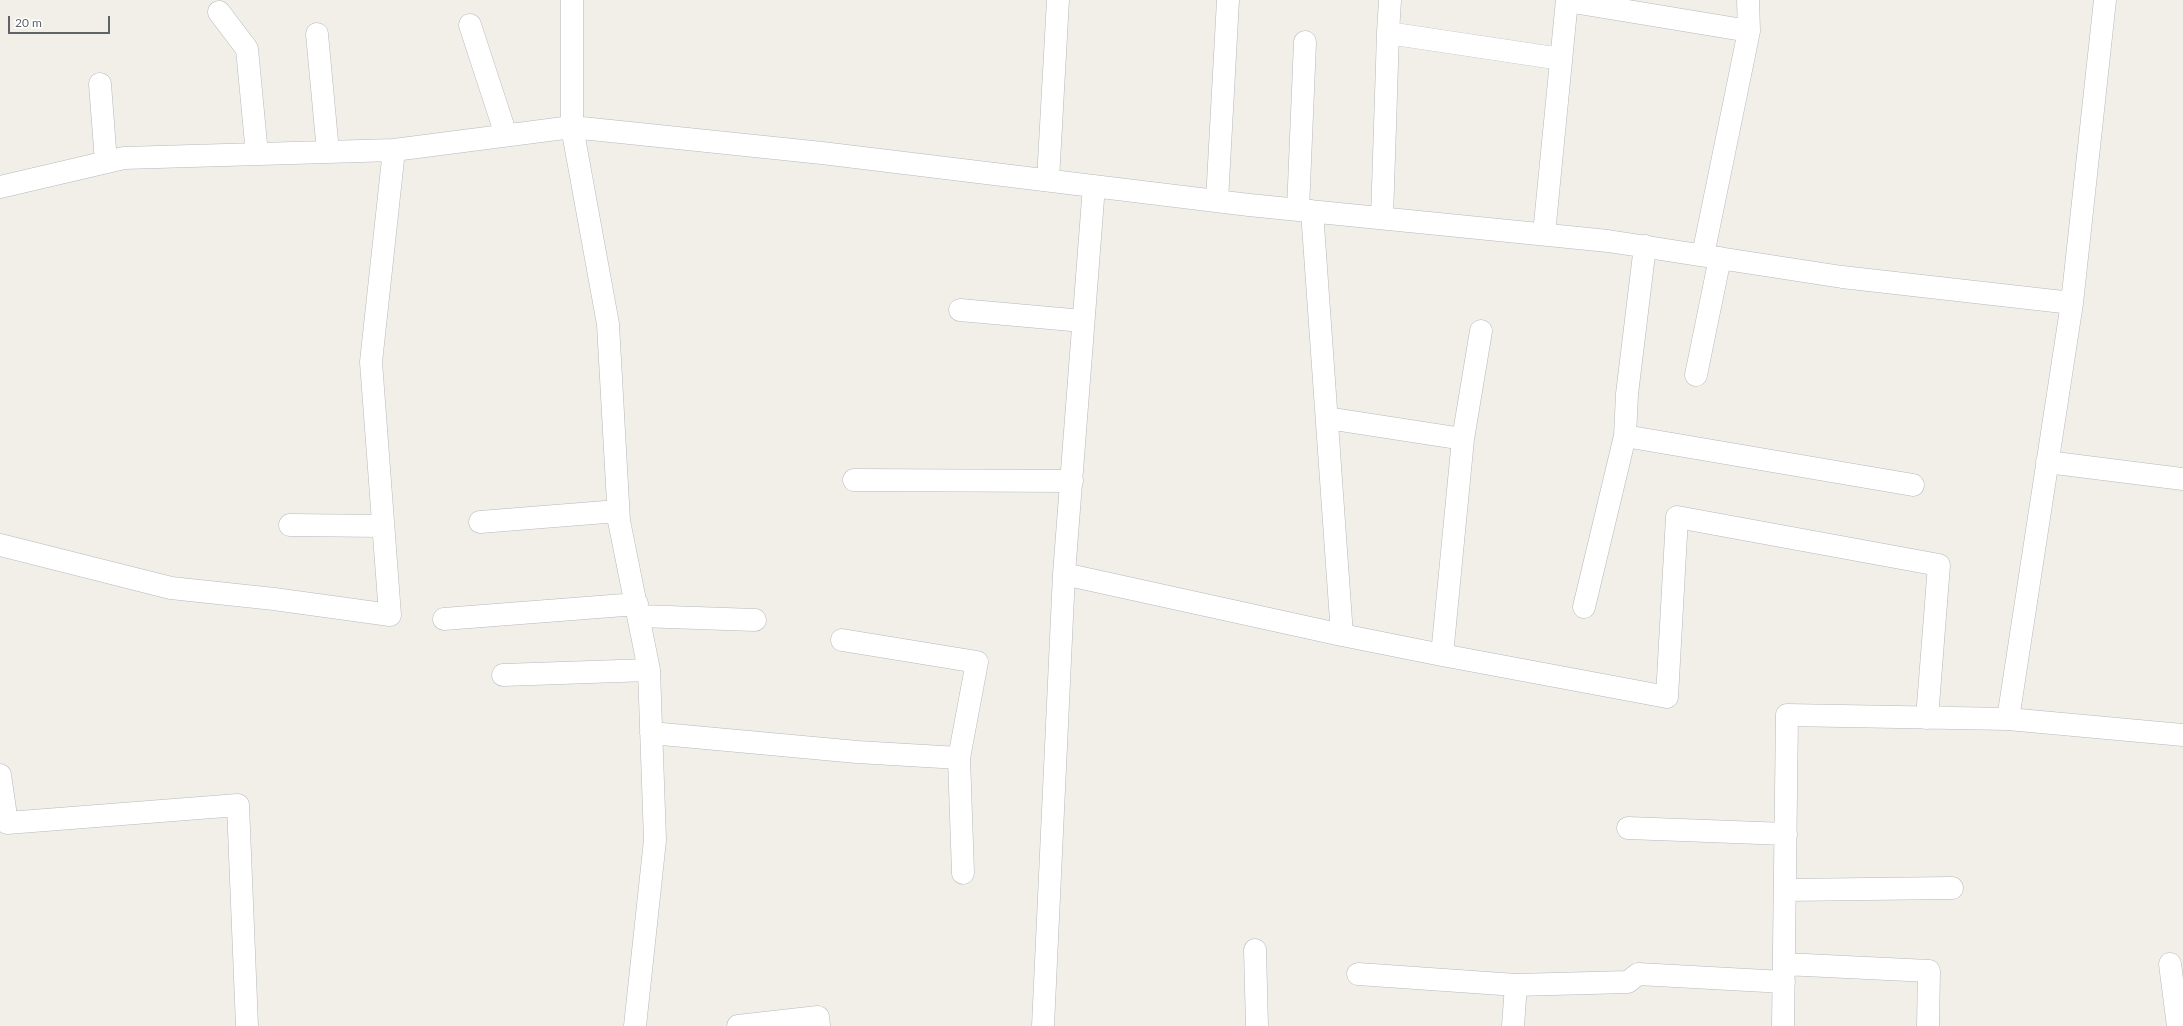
<!DOCTYPE html>
<html>
<head>
<meta charset="utf-8">
<style>
	body { margin:0 }
	#map { position:relative; width:2183px; height:1026px; overflow:hidden; background:#f1efe8; font-family:Lato,sans-serif }
	canvas { display:block }
	.scale { position:absolute; left:8px; top:16px; width:102px; height:18px; box-sizing:border-box; border:2px solid #5f6368; border-top:0; padding-left:5px; font-size:12px; line-height:14px; white-space:nowrap; color:#5f6368; -webkit-text-stroke:3px #fff; paint-order:stroke }
</style>
</head>
<body>
<div id="map">
<canvas width="2183" height="1026"></canvas>
<div class="scale">20 m</div>
</div>
<script>
const ctx = document.querySelector('canvas').getContext('2d');
ctx.lineJoin = 'round';
function strokePath(path, color, width, dash) {
  ctx.strokeStyle = color;
  ctx.lineWidth = width;
  ctx.lineCap = dash ? 'butt' : 'round';
  ctx.setLineDash(dash || []);
  ctx.stroke(path);
}
const street = new Path2D(`
	M 572,0 L 572,127 L 608,324 L 619,521 L 649,670 L 655,840 L 635,1026
	M 1748,0 L 1749,31
	M 1567,1 L 1749,31 L 1703,255
	M 219,12 L 247,49 L 257,154
	M 470,25 L 506,135
	M 1388,33 L 1390,0
	M 317,34 L 328,152
	M 100,84 L 106,162
	M 1048,180 L 1058,0
	M 0,187 L 124,158 L 394,150 L 572,127 L 822,153 L 1249,205 L 1608,241 L 1842,277 L 2072,303
	M 1217,201 L 1228,0
	M 1298,210 L 1305,42
	M 1382,218 L 1388,33 L 1561,59
	M 1544,234 L 1567,0
	M 960,310 L 1083,321
	M 1696,375 L 1720,258
	M 1327,418 L 1463,439 L 1442,655 L 1342,635
	M 1625,436 L 1627,394 L 1645,246
	M 1463,439 L 1481,331
	M 2047,462 L 2183,479
	M 854,480 L 1072,481
	M 480,522 L 618,511
	M 290,525 L 383,526
	M 0,545 L 171,588 L 274,599 L 390,615 L 371,362 L 394,150
	M 1064,574 L 1342,635 L 1312,211
	M 1584,607 L 1625,436 L 1913,485
	M 639,616 L 755,620
	M 444,619 L 637,604
	M 842,640 L 977,662 L 959,758
	M 1442,655 L 1667,697 L 1677,517 L 1939,565 L 1927,718
	M 503,675 L 649,670
	M 2008,719 L 2072,303 L 2105,0
	M 651,733 L 857,752 L 959,758 L 963,873
	M 0,775 L 7,823 L 238,805 L 247,1026
	M 1628,828 L 1786,834
	M 1785,890 L 1952,888
	M 1255,950 L 1257,1026
	M 1784,964 L 1929,971 L 1928,1026
	M 2170,964 L 2178,1026
	M 1358,974 L 1516,985 L 1628,982 L 1638,974 L 1784,982
	M 738,1026 L 818,1017 L 819,1026
	M 1043,1026 L 1064,574 L 1094,186
	M 1513,1026 L 1516,985
	M 1783,1026 L 1787,715 L 2008,719 L 2183,735`);
strokePath(street, '#b5b8bc', 23);
strokePath(street, '#fff', 22);
</script>
</body>
</html>
